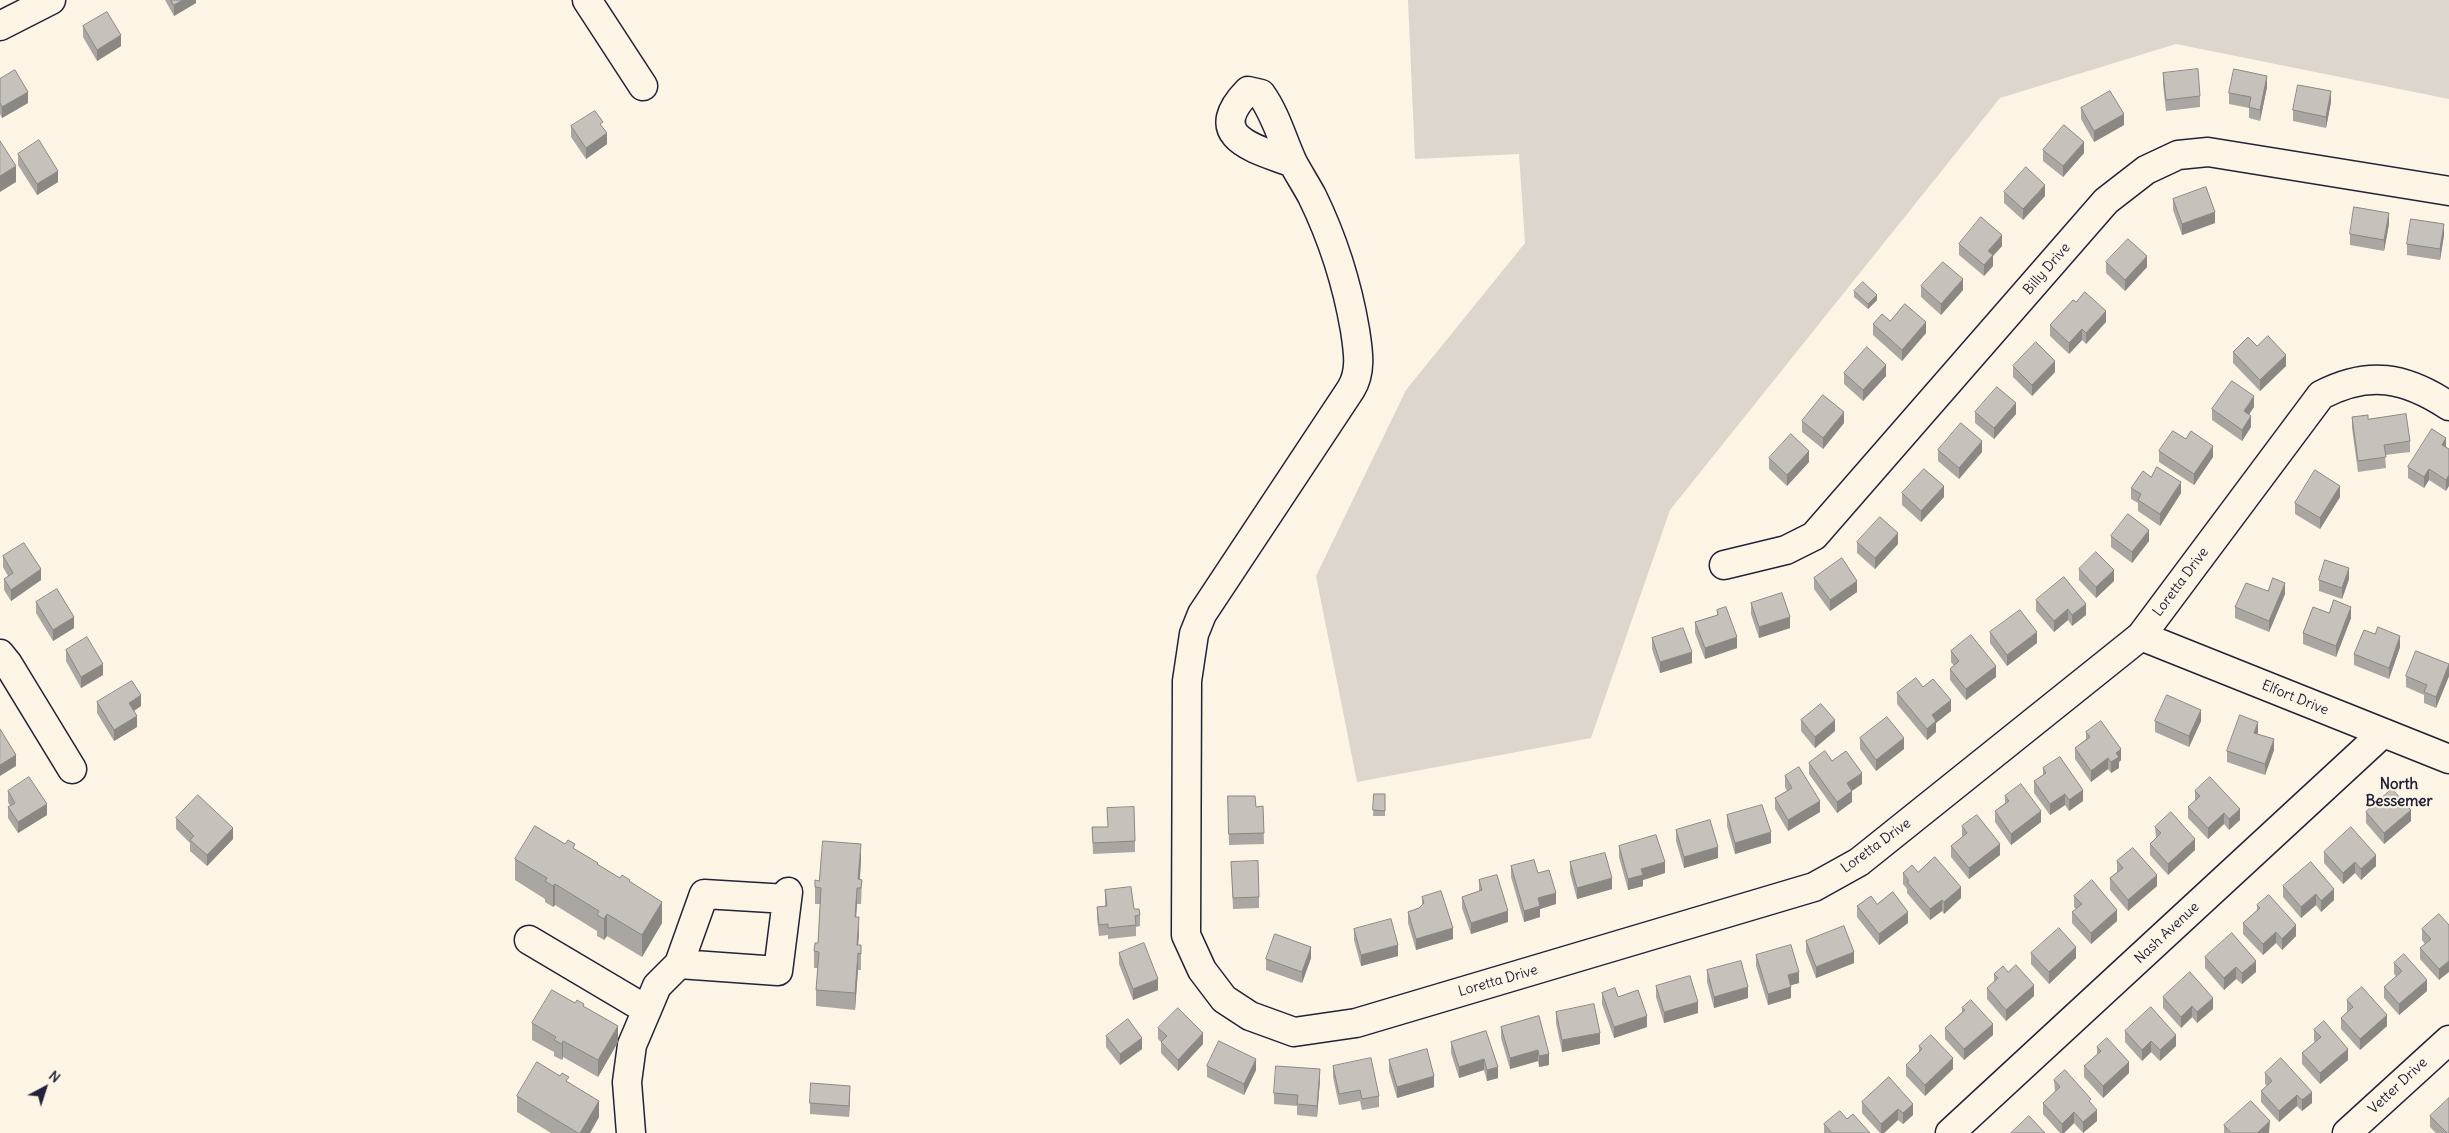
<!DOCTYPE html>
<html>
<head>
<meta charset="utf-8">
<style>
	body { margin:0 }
	#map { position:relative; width:2449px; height:1133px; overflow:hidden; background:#fcf5e5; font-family:Delius,sans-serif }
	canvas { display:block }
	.north { position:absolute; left:20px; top:1063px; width:50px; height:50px; -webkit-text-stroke:4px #fcf5e5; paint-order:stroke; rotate:40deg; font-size:14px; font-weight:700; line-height:20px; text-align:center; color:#22223b }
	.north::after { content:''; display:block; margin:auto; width:18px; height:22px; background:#22223b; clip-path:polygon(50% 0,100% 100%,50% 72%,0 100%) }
</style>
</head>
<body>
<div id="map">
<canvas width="2449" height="1133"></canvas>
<div class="north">N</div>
</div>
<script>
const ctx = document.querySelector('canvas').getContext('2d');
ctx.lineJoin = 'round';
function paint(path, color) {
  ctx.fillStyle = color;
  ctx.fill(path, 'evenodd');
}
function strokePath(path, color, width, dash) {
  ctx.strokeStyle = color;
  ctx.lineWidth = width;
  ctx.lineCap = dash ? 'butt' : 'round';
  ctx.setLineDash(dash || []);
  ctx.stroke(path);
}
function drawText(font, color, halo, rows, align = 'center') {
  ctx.font = font + ' Delius,sans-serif';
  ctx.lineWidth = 4;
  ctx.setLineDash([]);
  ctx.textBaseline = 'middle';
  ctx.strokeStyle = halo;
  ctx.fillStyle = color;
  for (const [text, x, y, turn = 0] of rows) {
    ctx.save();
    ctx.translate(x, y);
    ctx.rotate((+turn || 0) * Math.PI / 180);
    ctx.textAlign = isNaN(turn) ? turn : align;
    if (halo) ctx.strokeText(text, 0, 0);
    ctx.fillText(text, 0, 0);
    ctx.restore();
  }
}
const green = new Path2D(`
	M 1408,0 L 2449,0 L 2449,99 L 2176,44 L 2000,98 L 1670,510 L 1591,738 L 1357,782 L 1316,576 L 1406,390 L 1525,243 L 1519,154 L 1415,159 Z`);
const minor = new Path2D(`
	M 587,0 L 643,86
	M 0,26 L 51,0
	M 1293,163 C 1257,149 1202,138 1248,91 L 1261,94 C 1276,115 1282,139 1293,163 C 1299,174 1306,185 1312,196 C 1333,239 1347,283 1355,330 C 1358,350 1362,371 1351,389 L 1202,614 L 1194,634 L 1187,681 L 1186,935 L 1202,970 L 1224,999 L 1250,1016 L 1294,1032 L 1356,1023 L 1814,887 L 1859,862 L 2141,636 L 2321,395 C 2369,370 2405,377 2449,406
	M 1724,565 L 1786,550 L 1814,536 L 2106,201 L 2146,170 L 2178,155 L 2208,152 L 2449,191
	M 2141,636 L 2449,759
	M 0,654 L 8,664 L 72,769
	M 529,940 L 647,1010
	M 679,964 L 704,894 L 787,899
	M 631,1133 L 627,1082 L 632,1045 L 657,986 L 679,964 L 778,971 L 788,892
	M 1950,1133 L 2383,733
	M 2347,1133 L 2449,1040`);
const wall = new Path2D(`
	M 165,0 L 196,0 L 196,3 L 174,16 Z
	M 83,26 L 121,46 L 97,61 L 83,37 Z
	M 2163,73 L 2200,96 L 2200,107 L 2166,111 L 2163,84 Z
	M 0,79 L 28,103 L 2,118 L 0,114 Z
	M 2267,87 L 2260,121 L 2249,118 L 2249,108 L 2229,104 L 2229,93 Z
	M 2331,102 L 2326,128 L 2293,121 L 2293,110 Z
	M 2081,108 L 2124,125 L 2094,142 L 2081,119 Z
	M 571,126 L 603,128 L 607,144 L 586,159 L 571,137 Z
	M 2043,150 L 2084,153 L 2063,177 L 2043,161 Z
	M 18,154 L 58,182 L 37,195 L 18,165 Z
	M 2004,192 L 2045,196 L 2023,220 L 2004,203 Z
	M 2173,199 L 2215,223 L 2182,235 L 2173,210 Z
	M 2389,224 L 2384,251 L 2350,245 L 2350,234 Z
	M 2444,235 L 2440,260 L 2407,255 L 2407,244 Z
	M 1959,244 L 2002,246 L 1993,256 L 1993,266 L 1984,276 L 1959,255 Z
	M 2106,262 L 2147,267 L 2125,291 L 2106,273 Z
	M 1921,286 L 1963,290 L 1941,315 L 1921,297 Z
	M 1854,291 L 1877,300 L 1868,309 L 1854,297 Z
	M 1890,321 L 1926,333 L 1902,361 L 1873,335 L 1873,324 Z
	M 2106,322 L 2086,344 L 2082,340 L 2069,354 L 2050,336 L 2050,325 Z
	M 2257,346 L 2286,366 L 2260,391 L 2233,363 L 2233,352 Z
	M 2013,366 L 2055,372 L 2032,396 L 2013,377 Z
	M 1844,373 L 1886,376 L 1863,401 L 1844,384 Z
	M 2254,407 L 2249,414 L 2251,427 L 2242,441 L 2212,420 L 2212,409 Z
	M 1975,412 L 2016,414 L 1994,439 L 1975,423 Z
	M 2352,417 L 2368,419 L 2410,441 L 2410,452 L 2385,455 L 2386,468 L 2358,472 L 2352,428 Z
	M 1802,421 L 1844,423 L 1823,449 L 1802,432 Z
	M 2446,438 L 2446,491 L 2429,480 L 2424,488 L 2408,478 L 2408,467 Z
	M 1938,450 L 1982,452 L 1959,479 L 1938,461 Z
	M 2159,451 L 2213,457 L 2194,485 L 2159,462 Z
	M 1769,458 L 1809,462 L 1787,486 L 1769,469 Z
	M 2151,477 L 2181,493 L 2160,526 L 2138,511 L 2138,503 L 2131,499 L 2131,488 Z
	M 1902,493 L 1944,497 L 1921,522 L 1902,505 Z
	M 2340,497 L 2320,529 L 2295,514 L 2295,503 Z
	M 2111,536 L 2149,541 L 2132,563 L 2111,547 Z
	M 1857,542 L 1898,544 L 1875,569 L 1857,553 Z
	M 3,556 L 41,580 L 11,601 L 4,590 L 4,579 L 8,576 L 3,567 Z
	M 2079,569 L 2114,581 L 2096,598 L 2079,580 Z
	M 1814,578 L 1857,592 L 1830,611 L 1814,589 Z
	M 2349,579 L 2342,599 L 2319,591 L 2319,580 Z
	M 2268,591 L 2285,594 L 2269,632 L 2235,618 L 2235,607 Z
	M 2036,600 L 2086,615 L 2072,626 L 2068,620 L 2054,632 L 2036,611 Z
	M 36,602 L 74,628 L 53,641 L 36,613 Z
	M 1751,603 L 1790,628 L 1759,638 L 1751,614 Z
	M 1717,610 L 1737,648 L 1705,659 L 1695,633 L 1695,622 L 1717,615 Z
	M 2329,613 L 2351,618 L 2336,657 L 2303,644 L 2303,633 Z
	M 1990,632 L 2037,643 L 2007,666 L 1990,643 Z
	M 2375,634 L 2400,647 L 2389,679 L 2354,665 L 2354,654 Z
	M 1652,638 L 1692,663 L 1660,673 L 1652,649 Z
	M 66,650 L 103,675 L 81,688 L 66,661 Z
	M 1951,651 L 1996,677 L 1966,700 L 1950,680 L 1950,669 L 1954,666 L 1951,662 Z
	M 2449,664 L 2449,676 L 2436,708 L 2424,703 L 2424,695 L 2406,687 L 2406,676 Z
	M 1923,687 L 1951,711 L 1936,723 L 1936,732 L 1927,740 L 1897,704 L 1897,693 Z
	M 97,702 L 141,706 L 134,711 L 137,727 L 114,741 L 97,713 Z
	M 1801,720 L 1835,731 L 1815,748 L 1801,731 Z
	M 2155,721 L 2201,721 L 2189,747 L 2155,732 Z
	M 2086,732 L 2121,760 L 2119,762 L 2119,768 L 2111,773 L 2108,769 L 2091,782 L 2075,759 L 2075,748 L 2086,739 Z
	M 2258,734 L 2274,750 L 2265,775 L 2227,762 L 2227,751 Z
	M 1860,738 L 1904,749 L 1876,771 L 1860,749 Z
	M 1832,761 L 1862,784 L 1852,791 L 1852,802 L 1837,813 L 1809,774 L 1809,763 Z
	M 2043,768 L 2083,801 L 2069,811 L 2065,805 L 2050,815 L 2034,793 L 2034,781 L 2043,775 Z
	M 1785,776 L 1820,812 L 1788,831 L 1775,809 L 1775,798 L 1787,791 L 1785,787 Z
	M 8,791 L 47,815 L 18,833 L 8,818 L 8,807 L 10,806 L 8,802 Z
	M 2195,791 L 2240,820 L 2229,830 L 2224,824 L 2208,839 L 2188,818 L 2188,807 L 2195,801 Z
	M 1374,794 L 1385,794 L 1385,816 L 1373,816 Z
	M 1228,796 L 1256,807 L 1263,806 L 1264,844 L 1229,845 Z
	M 2005,796 L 2041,822 L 2011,845 L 1995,822 L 1995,811 L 2005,803 Z
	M 2366,812 L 2411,821 L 2384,844 L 2366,823 Z
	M 1727,815 L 1771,843 L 1735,854 L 1727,826 Z
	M 176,818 L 233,839 L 207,866 L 190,851 L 190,843 L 176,829 Z
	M 1962,826 L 2000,855 L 1969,879 L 1951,857 L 1951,846 L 1962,837 Z
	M 1092,827 L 1108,827 L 1135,841 L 1135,852 L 1093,854 Z
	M 2155,827 L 2195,850 L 2168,875 L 2150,855 L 2150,844 L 2156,838 Z
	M 1676,830 L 1718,858 L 1684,868 L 1676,841 Z
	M 1619,846 L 1665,873 L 1643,880 L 1643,886 L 1628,890 L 1619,857 Z
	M 575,849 L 598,865 L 620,878 L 630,882 L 662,923 L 642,957 L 607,936 L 604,940 L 597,936 L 597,931 L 555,905 L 553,907 L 545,902 L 545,899 L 515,880 L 515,859 Z
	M 2324,852 L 2376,866 L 2361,880 L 2355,873 L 2343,884 L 2324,863 Z
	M 861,860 L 860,879 L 862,880 L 861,904 L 857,904 L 856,917 L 859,933 L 858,945 L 861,945 L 861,970 L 858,970 L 855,1010 L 816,1006 L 816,990 L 818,968 L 814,968 L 814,951 L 818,943 L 821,904 L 815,904 L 815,887 L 819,881 Z
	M 2117,861 L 2157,886 L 2128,911 L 2110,890 L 2110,878 L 2117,872 Z
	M 1231,862 L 1259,897 L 1259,908 L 1233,909 Z
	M 1570,862 L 1612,889 L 1577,899 L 1570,873 Z
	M 1511,866 L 1538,873 L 1556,904 L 1540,909 L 1540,917 L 1524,922 L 1511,877 Z
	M 1918,872 L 1961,898 L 1944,914 L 1942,911 L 1930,920 L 1907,893 L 1907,889 L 1903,884 L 1903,873 Z
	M 1479,880 L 1508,922 L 1471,934 L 1462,908 L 1462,897 L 1479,892 Z
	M 2283,886 L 2334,889 L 2334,900 L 2321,912 L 2316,905 L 2301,918 L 2283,897 Z
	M 1105,890 L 1134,909 L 1140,915 L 1140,926 L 1136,927 L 1136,936 L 1108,939 L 1108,935 L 1099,936 L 1097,918 L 1097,907 L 1105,906 Z
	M 2074,896 L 2117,921 L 2091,944 L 2072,923 L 2072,912 L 2076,909 L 2074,907 Z
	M 1422,897 L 1453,939 L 1416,950 L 1408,923 L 1408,912 L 1419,908 L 1422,905 Z
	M 1877,904 L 1908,923 L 1879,945 L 1857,917 L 1857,906 Z
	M 2257,905 L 2296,936 L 2282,950 L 2276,943 L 2263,955 L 2243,934 L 2243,923 L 2257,910 Z
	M 2449,925 L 2439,980 L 2420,959 L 2420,948 L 2425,944 L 2422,940 L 2422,929 Z
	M 1354,929 L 1398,956 L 1361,966 L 1354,940 Z
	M 1806,941 L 1854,963 L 1816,978 L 1806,952 Z
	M 1119,953 L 1158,990 L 1133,1000 L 1119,964 Z
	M 2031,953 L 2076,958 L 2049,984 L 2031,964 Z
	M 1756,955 L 1799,983 L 1791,985 L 1791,998 L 1768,1005 L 1756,966 Z
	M 2205,957 L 2256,972 L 2242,984 L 2236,979 L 2224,990 L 2205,968 Z
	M 1311,958 L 1302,983 L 1266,970 L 1266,959 Z
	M 2394,963 L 2427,991 L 2399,1015 L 2384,998 L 2384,987 L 2396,976 L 2394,974 Z
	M 1707,970 L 1748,998 L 1714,1008 L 1707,982 Z
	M 2008,972 L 2034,996 L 2006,1021 L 1987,999 L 1987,988 L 1994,982 L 1994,974 Z
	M 1656,986 L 1698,1013 L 1664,1023 L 1656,997 Z
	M 1602,993 L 1618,997 L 1647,1027 L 1614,1038 L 1602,1004 Z
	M 2163,997 L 2213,1009 L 2197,1023 L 2192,1017 L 2181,1028 L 2163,1008 Z
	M 2347,1000 L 2387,1026 L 2360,1050 L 2341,1029 L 2341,1018 L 2347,1012 Z
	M 575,1003 L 584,1007 L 618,1042 L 598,1077 L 563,1057 L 562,1060 L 554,1056 L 554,1052 L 532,1040 L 532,1023 Z
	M 1962,1008 L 1993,1035 L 1964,1060 L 1945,1039 L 1945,1028 L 1962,1012 Z
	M 1556,1012 L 1600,1044 L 1562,1052 L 1556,1023 Z
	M 1539,1016 L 1549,1065 L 1539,1067 L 1538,1061 L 1510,1069 L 1501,1038 L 1501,1027 Z
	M 1158,1028 L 1203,1044 L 1178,1071 L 1161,1053 L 1161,1042 L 1158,1039 Z
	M 2314,1030 L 2348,1060 L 2320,1084 L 2302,1064 L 2302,1053 L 2315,1042 L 2314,1041 Z
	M 1486,1031 L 1498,1078 L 1487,1081 L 1484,1070 L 1459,1078 L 1451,1053 L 1451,1042 Z
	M 2125,1031 L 2176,1046 L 2160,1061 L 2151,1052 L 2142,1061 L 2125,1042 Z
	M 1106,1036 L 1142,1049 L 1120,1065 L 1106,1047 Z
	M 1919,1046 L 1953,1069 L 1925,1096 L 1906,1076 L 1906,1065 L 1919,1052 Z
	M 2097,1047 L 2129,1073 L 2103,1098 L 2084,1077 L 2084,1066 L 2097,1055 Z
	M 1389,1060 L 1434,1087 L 1397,1098 L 1389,1071 Z
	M 1207,1066 L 1256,1070 L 1244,1095 L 1207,1077 Z
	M 1333,1066 L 1379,1096 L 1379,1107 L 1362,1110 L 1360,1101 L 1339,1105 L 1333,1077 Z
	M 2265,1073 L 2312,1103 L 2302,1111 L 2297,1106 L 2279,1122 L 2261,1102 L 2261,1091 L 2267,1086 L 2265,1084 Z
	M 1889,1077 L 1913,1115 L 1903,1124 L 1898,1120 L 1884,1133 L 1880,1133 L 1862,1113 L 1862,1102 Z
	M 1320,1080 L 1317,1117 L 1297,1115 L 1297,1106 L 1274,1104 L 1274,1093 Z
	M 2054,1080 L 2091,1104 L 2097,1121 L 2083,1133 L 2074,1123 L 2064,1133 L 2060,1133 L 2043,1114 L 2043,1103 L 2055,1092 Z
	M 569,1082 L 599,1117 L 590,1133 L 551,1133 L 517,1112 L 517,1096 Z
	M 850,1097 L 849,1117 L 810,1114 L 810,1103 Z
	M 2430,1116 L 2449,1133 L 2436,1133 L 2430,1127 Z
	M 1847,1119 L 1870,1133 L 1824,1133 L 1824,1124 Z
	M 2224,1125 L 2270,1132 L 2224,1133 Z`);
const shadedWall = new Path2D(`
	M 183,0 L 196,0 L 196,3 L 174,16 L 174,5 Z
	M 121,35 L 121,46 L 97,61 L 97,50 Z
	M 2267,76 L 2267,87 L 2260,121 L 2260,110 Z
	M 2331,91 L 2331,102 L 2326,128 L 2326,117 Z
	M 28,92 L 28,103 L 2,118 L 2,107 Z
	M 2124,114 L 2124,125 L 2094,142 L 2094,131 Z
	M 607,133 L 607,144 L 586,159 L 586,148 Z
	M 2084,142 L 2084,153 L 2063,177 L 2063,166 Z
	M 16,166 L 16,182 L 0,192 L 0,176 Z
	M 58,171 L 58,182 L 37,195 L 37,184 Z
	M 2045,185 L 2045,196 L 2023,220 L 2023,209 Z
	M 2215,212 L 2215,223 L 2182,235 L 2182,224 Z
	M 2389,213 L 2389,224 L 2384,251 L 2384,240 Z
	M 2444,224 L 2444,235 L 2440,260 L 2440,249 Z
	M 2002,235 L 2002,246 L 1993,256 L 1993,266 L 1984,276 L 1984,265 L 1988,251 Z
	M 2147,256 L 2147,267 L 2125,291 L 2125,280 Z
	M 1963,279 L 1963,290 L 1941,315 L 1941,304 Z
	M 1877,295 L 1877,300 L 1868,309 L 1868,304 Z
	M 2106,311 L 2106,322 L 2086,344 L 2086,333 Z
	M 1926,322 L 1926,333 L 1902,361 L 1902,350 Z
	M 2082,329 L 2082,340 L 2069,354 L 2069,343 Z
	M 2286,355 L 2286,366 L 2260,391 L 2260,380 Z
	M 2055,361 L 2055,372 L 2032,396 L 2032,385 Z
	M 1886,365 L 1886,376 L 1863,401 L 1863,390 Z
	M 2254,396 L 2254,407 L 2244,422 L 2244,411 Z
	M 2016,403 L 2016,414 L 1994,439 L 1994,428 Z
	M 1844,412 L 1844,423 L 1823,449 L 1823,438 Z
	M 2251,416 L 2251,427 L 2242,441 L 2242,430 Z
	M 2446,438 L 2446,449 L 2442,445 Z
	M 1982,441 L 1982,452 L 1959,479 L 1959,468 Z
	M 2213,446 L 2213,457 L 2194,485 L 2194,474 Z
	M 1809,451 L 1809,462 L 1787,486 L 1787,475 Z
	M 2429,469 L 2429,480 L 2424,488 L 2424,477 Z
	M 2449,475 L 2449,486 L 2446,491 L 2446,480 Z
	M 2181,482 L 2181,493 L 2160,526 L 2160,514 Z
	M 1944,486 L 1944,497 L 1921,522 L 1921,511 Z
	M 2340,486 L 2340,497 L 2320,529 L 2320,518 Z
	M 2149,530 L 2149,541 L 2132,563 L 2132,552 Z
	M 1898,533 L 1898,544 L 1875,569 L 1875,558 Z
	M 2349,568 L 2349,579 L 2342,599 L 2342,588 Z
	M 41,569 L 41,580 L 11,601 L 11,590 Z
	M 2114,570 L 2114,581 L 2096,598 L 2096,587 Z
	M 1857,581 L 1857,592 L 1830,611 L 1830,600 Z
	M 2285,583 L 2285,594 L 2269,632 L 2269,621 Z
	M 2086,604 L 2086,615 L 2072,626 L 2072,615 Z
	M 2351,607 L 2351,618 L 2336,657 L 2336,646 Z
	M 2068,609 L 2068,620 L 2054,632 L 2054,621 Z
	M 74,617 L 74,628 L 53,641 L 53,630 Z
	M 1790,617 L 1790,628 L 1759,638 L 1759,627 Z
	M 2037,632 L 2037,643 L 2007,666 L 2007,655 Z
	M 2400,636 L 2400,647 L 2389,679 L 2389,668 Z
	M 1737,637 L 1737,648 L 1705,659 L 1705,648 Z
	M 1692,652 L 1692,663 L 1660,673 L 1660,662 Z
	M 103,664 L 103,675 L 81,688 L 81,677 Z
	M 2449,665 L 2449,676 L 2436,708 L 2436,697 Z
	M 1996,666 L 1996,677 L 1966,700 L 1966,689 Z
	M 141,695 L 141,706 L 129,714 L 129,703 Z
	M 1951,700 L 1951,711 L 1936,723 L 1936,732 L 1927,740 L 1927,729 L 1932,715 Z
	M 2201,710 L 2201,721 L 2189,747 L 2189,736 Z
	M 137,716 L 137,727 L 114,741 L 114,730 Z
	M 1835,720 L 1835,731 L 1815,748 L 1815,737 Z
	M 2258,722 L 2258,733 L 2254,744 L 2254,733 Z
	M 1904,738 L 1904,749 L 1876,771 L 1876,760 Z
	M 2274,739 L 2274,750 L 2265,775 L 2265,764 Z
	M 2121,749 L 2121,760 L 2119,762 L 2119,768 L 2111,773 L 2111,762 L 2116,753 Z
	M 16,755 L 16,766 L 0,776 L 0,765 Z
	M 2108,758 L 2108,769 L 2091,782 L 2091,771 Z
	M 1862,773 L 1862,784 L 1847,794 L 1847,783 Z
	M 2083,790 L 2083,801 L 2069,811 L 2069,800 Z
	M 1852,791 L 1852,802 L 1837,813 L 1837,802 Z
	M 2065,794 L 2065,805 L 2050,815 L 2050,804 Z
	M 1820,801 L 1820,812 L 1788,831 L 1788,820 Z
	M 47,804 L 47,815 L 18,833 L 18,822 Z
	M 2240,809 L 2240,820 L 2229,830 L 2229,819 Z
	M 2411,810 L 2411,821 L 2384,844 L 2384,833 Z
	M 2041,811 L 2041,822 L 2011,845 L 2011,834 Z
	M 2224,813 L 2224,824 L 2208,839 L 2208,828 Z
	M 233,828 L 233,839 L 207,866 L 207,855 Z
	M 1771,832 L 1771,843 L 1735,854 L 1735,843 Z
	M 2195,839 L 2195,850 L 2168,875 L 2168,864 Z
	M 861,844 L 861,860 L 859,888 L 858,879 Z
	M 2000,844 L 2000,855 L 1969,879 L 1969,868 Z
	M 1718,847 L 1718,858 L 1684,868 L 1684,857 Z
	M 2376,855 L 2376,866 L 2361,880 L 2361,869 Z
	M 1665,862 L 1665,873 L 1643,880 L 1643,886 L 1628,890 L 1628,879 L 1641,869 Z
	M 2355,862 L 2355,873 L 2343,884 L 2343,873 Z
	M 2157,875 L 2157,886 L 2128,911 L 2128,900 Z
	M 1612,878 L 1612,889 L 1577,899 L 1577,888 Z
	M 555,884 L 555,905 L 553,907 L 553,886 Z
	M 1961,887 L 1961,898 L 1944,914 L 1944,902 Z
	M 857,888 L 857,904 L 855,933 L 855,917 Z
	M 2334,889 L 2334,900 L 2321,912 L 2321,901 Z
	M 1556,893 L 1556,904 L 1540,909 L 1540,917 L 1524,922 L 1524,911 L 1538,898 Z
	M 2316,894 L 2316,905 L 2301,918 L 2301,907 Z
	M 1942,900 L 1942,911 L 1930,920 L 1930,909 Z
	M 662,902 L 662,923 L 642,957 L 642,935 Z
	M 2117,910 L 2117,921 L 2091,944 L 2091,933 Z
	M 1508,911 L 1508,922 L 1471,934 L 1471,923 Z
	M 1908,912 L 1908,923 L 1879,945 L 1879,934 Z
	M 607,914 L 607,936 L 604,940 L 604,919 Z
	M 859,917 L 859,933 L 857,961 L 857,945 Z
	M 2296,925 L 2296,936 L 2282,950 L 2282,939 Z
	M 1453,928 L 1453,939 L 1416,950 L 1416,939 Z
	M 2276,932 L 2276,943 L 2263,955 L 2263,944 Z
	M 1398,945 L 1398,956 L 1361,966 L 1361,955 Z
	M 1311,947 L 1311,958 L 1302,983 L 1302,972 Z
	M 2076,947 L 2076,958 L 2049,984 L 2049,972 Z
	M 1854,952 L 1854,963 L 1816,978 L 1816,967 Z
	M 858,953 L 858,970 L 855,1010 L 855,993 Z
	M 2256,961 L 2256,972 L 2242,984 L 2242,973 Z
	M 2449,961 L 2449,972 L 2439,980 L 2439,969 Z
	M 2236,967 L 2236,979 L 2224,990 L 2224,978 Z
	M 1799,972 L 1799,983 L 1788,986 L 1788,975 Z
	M 1158,979 L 1158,990 L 1133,1000 L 1133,989 Z
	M 2427,980 L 2427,991 L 2399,1015 L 2399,1004 Z
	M 2034,985 L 2034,996 L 2006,1021 L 2006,1010 Z
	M 1748,987 L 1748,998 L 1714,1008 L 1714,997 Z
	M 1791,987 L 1791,998 L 1768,1005 L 1768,994 Z
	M 2213,998 L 2213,1009 L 2197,1023 L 2197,1012 Z
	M 1698,1002 L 1698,1013 L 1664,1023 L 1664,1012 Z
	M 2192,1006 L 2192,1017 L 2181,1028 L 2181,1017 Z
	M 2387,1015 L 2387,1026 L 2360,1050 L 2360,1039 Z
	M 1647,1016 L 1647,1027 L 1614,1038 L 1614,1027 Z
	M 1993,1024 L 1993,1035 L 1964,1060 L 1964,1049 Z
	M 618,1026 L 618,1042 L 598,1077 L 598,1060 Z
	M 1203,1033 L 1203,1044 L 1178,1071 L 1178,1060 Z
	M 1600,1033 L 1600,1044 L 1562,1052 L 1562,1040 Z
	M 2176,1035 L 2176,1046 L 2160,1061 L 2160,1050 Z
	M 1142,1038 L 1142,1049 L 1120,1065 L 1120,1054 Z
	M 563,1041 L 563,1057 L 562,1060 L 562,1044 Z
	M 2151,1041 L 2151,1052 L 2142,1061 L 2142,1050 Z
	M 2348,1049 L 2348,1060 L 2320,1084 L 2320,1073 Z
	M 1538,1050 L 1538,1061 L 1510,1069 L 1510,1058 Z
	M 1549,1054 L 1549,1065 L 1539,1067 L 1539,1056 Z
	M 1953,1058 L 1953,1069 L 1925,1096 L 1925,1085 Z
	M 1256,1059 L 1256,1070 L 1244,1095 L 1244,1084 Z
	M 1484,1059 L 1484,1070 L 1459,1078 L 1459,1067 Z
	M 2129,1062 L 2129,1073 L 2103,1098 L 2103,1086 Z
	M 1498,1067 L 1498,1078 L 1487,1081 L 1487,1070 Z
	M 1320,1069 L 1320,1080 L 1317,1117 L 1317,1106 Z
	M 1434,1076 L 1434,1087 L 1397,1098 L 1397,1087 Z
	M 850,1086 L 850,1097 L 849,1117 L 849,1106 Z
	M 2312,1092 L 2312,1103 L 2302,1111 L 2302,1100 Z
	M 2297,1095 L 2297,1106 L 2279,1122 L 2279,1111 Z
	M 599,1101 L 599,1117 L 590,1133 L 580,1133 Z
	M 1913,1104 L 1913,1115 L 1903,1124 L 1903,1113 Z
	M 1898,1109 L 1898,1120 L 1884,1133 L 1881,1133 L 1881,1124 Z
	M 2097,1110 L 2097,1121 L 2083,1133 L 2083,1122 Z
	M 2074,1112 L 2074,1123 L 2064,1133 L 2062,1133 L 2062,1124 Z
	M 2270,1121 L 2269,1133 L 2257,1133 Z`);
const building = new Path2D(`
	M 171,0 L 183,0 L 174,5 Z
	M 107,12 L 121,35 L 97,50 L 83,26 Z
	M 2198,69 L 2200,96 L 2166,100 L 2163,73 Z
	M 2234,69 L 2267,76 L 2260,110 L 2249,107 L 2251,97 L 2229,93 Z
	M 15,70 L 28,92 L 2,107 L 0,103 L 0,79 Z
	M 2298,85 L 2331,91 L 2326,117 L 2293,110 Z
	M 2110,91 L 2124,114 L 2094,131 L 2081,108 Z
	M 595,111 L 603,122 L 600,124 L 607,133 L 586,148 L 571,126 Z
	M 2064,125 L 2084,142 L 2063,166 L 2043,150 Z
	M 39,140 L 58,171 L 37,184 L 18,154 Z
	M 0,141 L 16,166 L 0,176 Z
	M 2026,167 L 2045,185 L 2023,209 L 2004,192 Z
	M 2206,187 L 2215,212 L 2182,224 L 2173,199 Z
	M 2354,207 L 2389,213 L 2384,240 L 2350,234 Z
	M 1981,217 L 2002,235 L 1988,251 L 1993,255 L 1984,265 L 1959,244 Z
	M 2411,219 L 2444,224 L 2440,249 L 2407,244 Z
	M 2128,239 L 2147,256 L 2125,280 L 2106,262 Z
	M 1943,262 L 1963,279 L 1941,304 L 1921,286 Z
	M 1863,282 L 1877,295 L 1868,304 L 1854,291 Z
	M 2085,292 L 2106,311 L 2086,333 L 2082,329 L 2069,343 L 2050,325 L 2073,300 L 2076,302 Z
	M 1905,304 L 1926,322 L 1902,350 L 1873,324 L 1882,314 L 1890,321 Z
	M 2268,336 L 2286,355 L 2260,380 L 2233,352 L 2248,337 L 2257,346 Z
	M 2036,342 L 2055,361 L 2032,385 L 2013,366 Z
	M 1867,347 L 1886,365 L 1863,390 L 1844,373 Z
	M 2232,381 L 2254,396 L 2244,411 L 2251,416 L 2242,430 L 2212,409 Z
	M 1997,387 L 2016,403 L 1994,428 L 1975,412 Z
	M 1823,395 L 1844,412 L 1823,438 L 1802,421 Z
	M 2406,414 L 2410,441 L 2384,445 L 2386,457 L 2358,461 L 2352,417 L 2368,415 L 2368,419 Z
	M 1961,423 L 1982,441 L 1959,468 L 1938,450 Z
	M 2432,429 L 2446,438 L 2442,445 L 2449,449 L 2449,475 L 2446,480 L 2429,469 L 2424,477 L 2408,467 Z
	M 2173,431 L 2186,439 L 2191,431 L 2213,446 L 2194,474 L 2159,451 Z
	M 1791,434 L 1809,451 L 1787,475 L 1769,458 Z
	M 2157,467 L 2181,482 L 2160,514 L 2138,500 L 2141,494 L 2131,488 L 2143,471 L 2151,477 Z
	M 1924,469 L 1944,486 L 1921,511 L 1902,493 Z
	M 2315,470 L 2340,486 L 2320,518 L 2295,503 Z
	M 2128,514 L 2149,530 L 2132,552 L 2111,536 Z
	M 1880,517 L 1898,533 L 1875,558 L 1857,542 Z
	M 24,543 L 41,569 L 11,590 L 4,579 L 13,573 L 3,556 Z
	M 2096,552 L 2114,570 L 2096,587 L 2079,569 Z
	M 1842,558 L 1857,581 L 1830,600 L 1814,578 Z
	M 2325,560 L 2349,568 L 2342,588 L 2319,580 Z
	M 2064,577 L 2086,604 L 2072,615 L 2068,609 L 2054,621 L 2036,600 Z
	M 2273,578 L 2285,583 L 2269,621 L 2235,607 L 2246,583 L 2268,591 Z
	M 57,589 L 74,617 L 53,630 L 36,602 Z
	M 1782,593 L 1790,617 L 1759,627 L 1751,603 Z
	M 2334,600 L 2351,607 L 2336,646 L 2303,633 L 2313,607 L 2329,613 Z
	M 1726,607 L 1737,637 L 1705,648 L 1695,622 L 1718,615 L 1717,610 Z
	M 2020,610 L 2037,632 L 2007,655 L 1990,632 Z
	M 2378,627 L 2400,636 L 2389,668 L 2354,654 L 2364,630 L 2375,634 Z
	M 1683,628 L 1692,652 L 1660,662 L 1652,638 Z
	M 1971,635 L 1996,666 L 1966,689 L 1950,669 L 1959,661 L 1951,651 Z
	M 87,637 L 103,664 L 81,677 L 66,650 Z
	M 2416,651 L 2449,664 L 2436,697 L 2424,692 L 2427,685 L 2406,676 Z
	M 1916,678 L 1923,687 L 1933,679 L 1951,700 L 1932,715 L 1936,721 L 1927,729 L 1897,693 Z
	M 132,681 L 141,695 L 129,703 L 137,716 L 114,730 L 97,702 Z
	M 2167,695 L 2201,710 L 2189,736 L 2155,721 Z
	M 1821,704 L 1835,720 L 1815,737 L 1801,720 Z
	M 2240,715 L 2258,722 L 2254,733 L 2274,739 L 2265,764 L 2227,751 Z
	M 1887,717 L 1904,738 L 1876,760 L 1860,738 Z
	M 2101,721 L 2121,749 L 2116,753 L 2119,757 L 2111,762 L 2108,758 L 2091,771 L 2075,748 L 2090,737 L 2086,732 Z
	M 0,729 L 16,755 L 0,765 Z
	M 1825,751 L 1832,761 L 1846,751 L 1862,773 L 1847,783 L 1852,791 L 1837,802 L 1809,763 Z
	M 2060,757 L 2083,790 L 2069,800 L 2065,794 L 2050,804 L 2034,781 L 2046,773 L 2043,768 Z
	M 1799,767 L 1820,801 L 1788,820 L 1775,798 L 1792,788 L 1785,776 Z
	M 29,777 L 47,804 L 18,822 L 8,807 L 15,803 L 8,791 Z
	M 2210,777 L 2240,809 L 2229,819 L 2224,813 L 2208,828 L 2188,807 L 2200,796 L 2195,791 Z
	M 2021,784 L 2041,811 L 2011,834 L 1995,811 L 2009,801 L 2005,796 Z
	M 2392,789 L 2411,810 L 2384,833 L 2366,812 Z
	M 1374,794 L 1385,794 L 1385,811 L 1373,810 Z
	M 198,795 L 233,828 L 207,855 L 190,840 L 194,836 L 176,818 Z
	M 1228,796 L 1255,796 L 1256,807 L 1263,806 L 1264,833 L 1229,834 Z
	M 1762,805 L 1771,832 L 1735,843 L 1727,815 Z
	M 1134,807 L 1135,841 L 1093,843 L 1092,827 L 1108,827 L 1107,808 Z
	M 2171,812 L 2195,839 L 2168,864 L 2150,844 L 2161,833 L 2155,827 Z
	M 1977,815 L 2000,844 L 1969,868 L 1951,846 L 1967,833 L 1962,826 Z
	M 1710,820 L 1718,847 L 1684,857 L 1676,830 Z
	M 535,826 L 565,844 L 568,840 L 575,844 L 573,848 L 598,863 L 597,864 L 620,878 L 622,875 L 630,880 L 629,881 L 662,902 L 642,935 L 607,914 L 604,919 L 597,915 L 599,911 L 555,884 L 553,886 L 545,881 L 547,878 L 515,859 Z
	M 2351,827 L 2376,855 L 2361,869 L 2355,862 L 2343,873 L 2324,852 Z
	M 1656,835 L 1665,862 L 1641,869 L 1643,875 L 1628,879 L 1619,846 Z
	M 823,841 L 861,844 L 858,879 L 862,880 L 861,888 L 857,888 L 855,917 L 859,917 L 857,945 L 861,945 L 861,954 L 858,953 L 855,993 L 816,990 L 819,952 L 814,951 L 815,943 L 818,943 L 821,888 L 815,887 L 815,880 L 819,881 Z
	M 2133,848 L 2157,875 L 2128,900 L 2110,878 L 2123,868 L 2117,861 Z
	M 1605,853 L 1612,878 L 1577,888 L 1570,862 Z
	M 1935,857 L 1961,887 L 1944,902 L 1942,900 L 1930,909 L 1907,882 L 1909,881 L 1903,873 L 1912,865 L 1918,872 Z
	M 1534,860 L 1538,873 L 1549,870 L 1556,893 L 1538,898 L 1540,906 L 1524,911 L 1511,866 Z
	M 1258,861 L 1259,897 L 1233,898 L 1231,862 Z
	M 2311,862 L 2334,889 L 2321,901 L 2316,894 L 2301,907 L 2283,886 Z
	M 1497,875 L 1508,911 L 1471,923 L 1462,897 L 1482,890 L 1479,880 Z
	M 2092,880 L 2117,910 L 2091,933 L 2072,912 L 2082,904 L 2074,896 Z
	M 1131,887 L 1134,909 L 1139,909 L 1140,915 L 1135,916 L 1136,925 L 1108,928 L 1108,924 L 1099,925 L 1097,907 L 1107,906 L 1105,890 Z
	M 1441,891 L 1453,928 L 1416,939 L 1408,912 L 1419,908 L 1424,903 L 1422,897 Z
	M 1893,892 L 1908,912 L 1879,934 L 1857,906 L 1871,896 L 1877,904 Z
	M 2269,895 L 2296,925 L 2282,939 L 2276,932 L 2263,944 L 2243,923 L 2260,908 L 2257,905 Z
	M 2439,914 L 2449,925 L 2449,961 L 2439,969 L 2420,948 L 2431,939 L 2422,929 Z
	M 1391,919 L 1398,945 L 1361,955 L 1354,929 Z
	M 1844,926 L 1854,952 L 1816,967 L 1806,941 Z
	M 2059,928 L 2076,947 L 2049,972 L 2031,953 Z
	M 2232,933 L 2256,961 L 2242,973 L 2236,967 L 2224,978 L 2205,957 Z
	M 1275,934 L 1311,947 L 1302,972 L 1266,959 Z
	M 1144,943 L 1158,979 L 1133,989 L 1119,953 Z
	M 1791,945 L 1799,972 L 1788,975 L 1791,987 L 1768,994 L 1756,955 Z
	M 2404,954 L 2427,980 L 2399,1004 L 2384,987 L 2402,971 L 2394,963 Z
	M 1741,961 L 1748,987 L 1714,997 L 1707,970 Z
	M 2016,965 L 2034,985 L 2006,1010 L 1987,988 L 1998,978 L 1994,974 L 2003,966 L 2008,972 Z
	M 2190,972 L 2213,998 L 2197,1012 L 2192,1006 L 2181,1017 L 2163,997 Z
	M 1690,976 L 1698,1002 L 1664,1012 L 1656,986 Z
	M 2362,987 L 2387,1015 L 2360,1039 L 2341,1018 L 2353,1007 L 2347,1000 Z
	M 1615,988 L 1618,997 L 1638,990 L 1647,1016 L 1614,1027 L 1602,993 Z
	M 552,990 L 575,1003 L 577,1000 L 584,1004 L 583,1006 L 618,1026 L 598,1060 L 563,1041 L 562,1044 L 554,1040 L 556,1037 L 532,1023 Z
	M 1971,1000 L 1993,1024 L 1964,1049 L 1945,1028 L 1965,1010 L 1962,1008 Z
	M 1594,1004 L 1600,1033 L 1562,1040 L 1556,1012 Z
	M 2151,1007 L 2176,1035 L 2160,1050 L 2151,1041 L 2142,1050 L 2125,1031 Z
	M 1178,1008 L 1203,1033 L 1178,1060 L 1161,1042 L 1167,1036 L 1158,1028 Z
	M 1539,1016 L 1549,1054 L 1539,1056 L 1538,1050 L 1510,1058 L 1501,1027 Z
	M 1128,1019 L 1142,1038 L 1120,1054 L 1106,1036 Z
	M 2324,1021 L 2348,1049 L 2320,1073 L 2302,1053 L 2321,1037 L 2314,1030 Z
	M 1486,1031 L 1498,1067 L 1487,1070 L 1484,1059 L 1459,1067 L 1451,1042 Z
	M 1931,1035 L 1953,1058 L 1925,1085 L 1906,1065 L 1922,1049 L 1919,1046 Z
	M 2107,1038 L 2129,1062 L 2103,1086 L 2084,1066 L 2101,1051 L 2097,1047 Z
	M 1219,1041 L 1256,1059 L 1244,1084 L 1207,1066 Z
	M 1427,1049 L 1434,1076 L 1397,1087 L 1389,1060 Z
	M 1371,1058 L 1379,1096 L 1362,1099 L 1360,1090 L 1339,1094 L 1333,1066 Z
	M 2281,1058 L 2312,1092 L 2302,1100 L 2297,1095 L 2279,1111 L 2261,1091 L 2272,1081 L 2265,1073 Z
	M 537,1062 L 560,1076 L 562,1073 L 569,1077 L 566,1081 L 599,1101 L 580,1133 L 578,1133 L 517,1096 Z
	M 1276,1066 L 1320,1069 L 1317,1106 L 1297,1104 L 1298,1095 L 1274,1093 Z
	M 2065,1070 L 2091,1099 L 2089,1101 L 2097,1110 L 2083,1122 L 2074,1112 L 2062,1124 L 2043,1103 L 2060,1087 L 2054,1080 Z
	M 1889,1077 L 1913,1104 L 1903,1113 L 1898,1109 L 1881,1124 L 1862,1102 Z
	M 811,1083 L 850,1086 L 849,1106 L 810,1103 Z
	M 2449,1098 L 2449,1133 L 2447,1133 L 2430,1116 Z
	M 2251,1101 L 2270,1121 L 2257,1133 L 2231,1133 L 2224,1125 Z
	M 1840,1111 L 1847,1119 L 1853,1114 L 1870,1133 L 1832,1133 L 1824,1124 Z
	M 2029,1116 L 2045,1133 L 2011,1133 Z`);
const streetNames = [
	["Billy Drive",2047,269,-49],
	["Loretta Drive",2181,582,-53],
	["Elfort Drive",2295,698,22],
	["Loretta Drive",1876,846,-36],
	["Nash Avenue",2167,933,-43],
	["Loretta Drive",1498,981,-16],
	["Vetter Drive",2398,1086,-43]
];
const neighbourhoodNames = [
	["North",2399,785],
	["Bessemer",2399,802]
];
paint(green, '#dcd6cc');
strokePath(minor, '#22223b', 31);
strokePath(minor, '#fcf5e5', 28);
paint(wall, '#aaa6a1');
paint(shadedWall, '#8b8783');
paint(building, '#c6c1bb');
strokePath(building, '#8b8783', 1);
drawText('14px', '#22223b', '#fcf5e5', streetNames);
drawText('bold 15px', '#22223b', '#fcf5e5', neighbourhoodNames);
</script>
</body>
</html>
